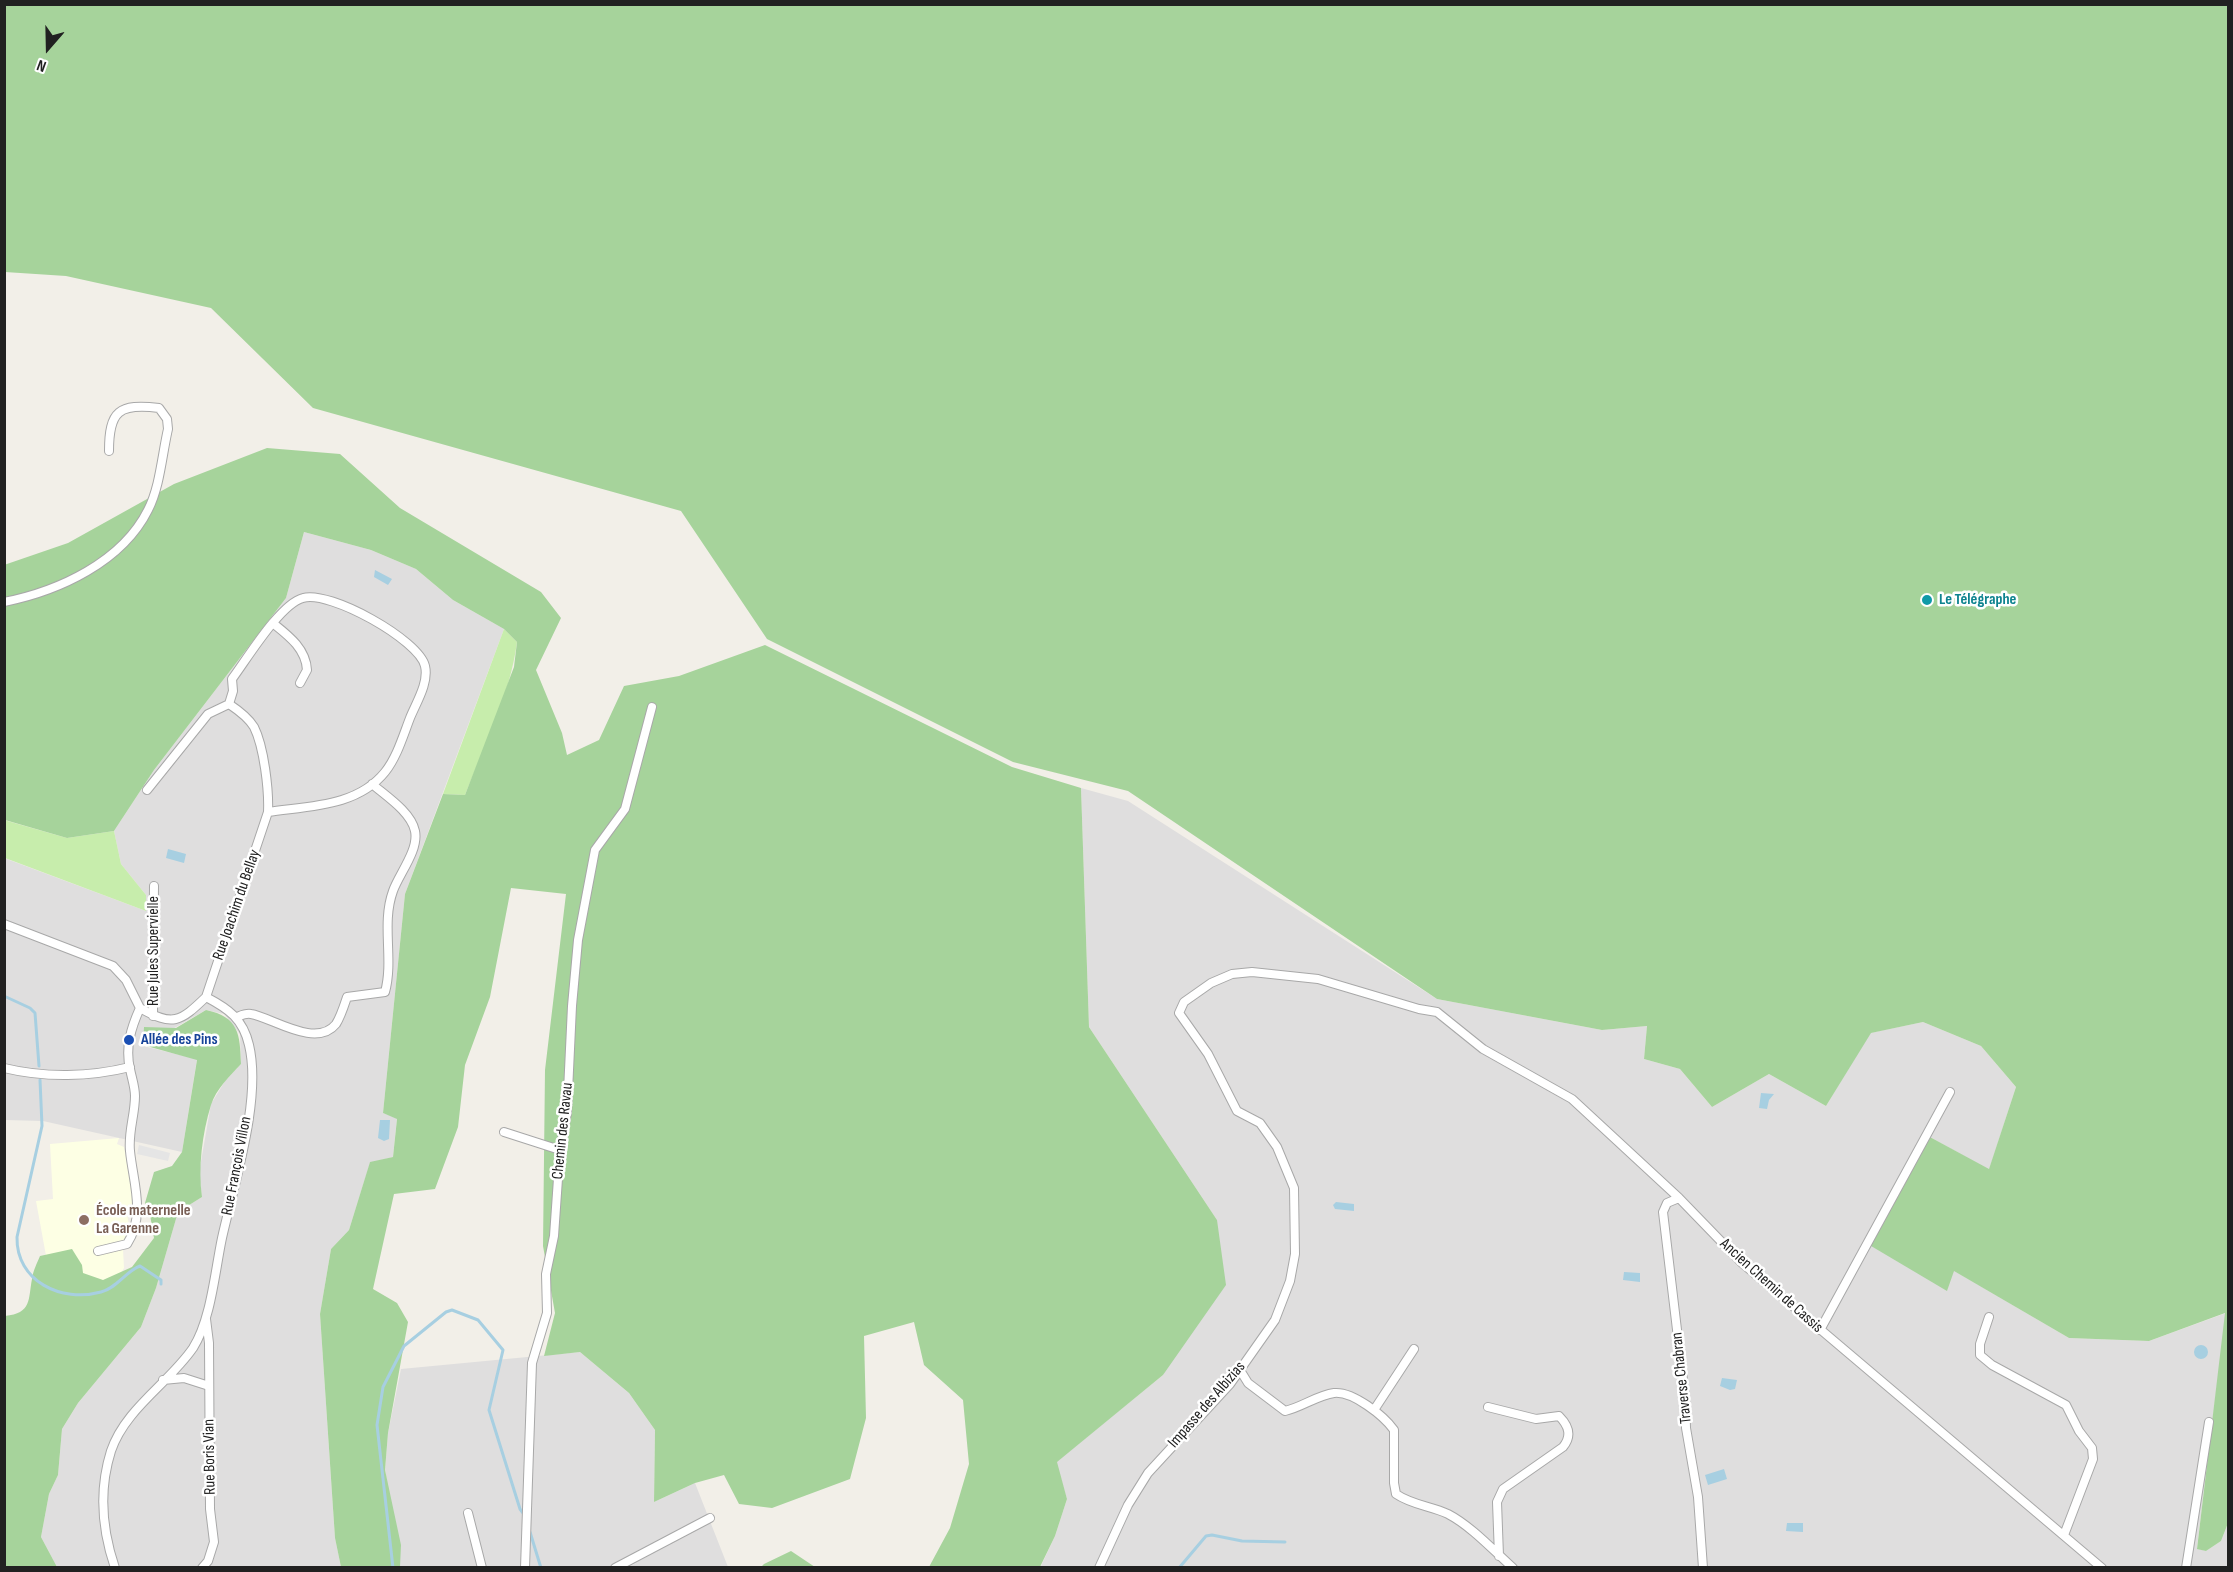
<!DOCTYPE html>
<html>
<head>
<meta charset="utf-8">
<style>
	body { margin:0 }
	#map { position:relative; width:2233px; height:1572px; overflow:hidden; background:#f2efe8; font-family:"Sofia Sans Condensed",sans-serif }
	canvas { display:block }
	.frame { position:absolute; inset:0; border:6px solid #212121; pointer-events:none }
	.north { position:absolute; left:18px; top:18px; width:60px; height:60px; -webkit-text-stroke:4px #fff; paint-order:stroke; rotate:200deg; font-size:16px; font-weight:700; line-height:24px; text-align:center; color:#212121 }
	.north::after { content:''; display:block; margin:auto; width:21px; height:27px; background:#212121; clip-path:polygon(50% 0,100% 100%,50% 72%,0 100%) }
</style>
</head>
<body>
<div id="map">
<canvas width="2233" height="1572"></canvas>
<div class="frame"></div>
<div class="north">N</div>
</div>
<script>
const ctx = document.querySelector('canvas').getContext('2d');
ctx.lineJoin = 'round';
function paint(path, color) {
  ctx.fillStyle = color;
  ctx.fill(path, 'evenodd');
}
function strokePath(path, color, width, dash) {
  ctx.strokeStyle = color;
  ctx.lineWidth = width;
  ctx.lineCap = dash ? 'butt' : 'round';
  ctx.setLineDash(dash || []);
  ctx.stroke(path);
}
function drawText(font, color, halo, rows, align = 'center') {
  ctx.font = font + ' "Sofia Sans Condensed",sans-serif';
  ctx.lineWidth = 5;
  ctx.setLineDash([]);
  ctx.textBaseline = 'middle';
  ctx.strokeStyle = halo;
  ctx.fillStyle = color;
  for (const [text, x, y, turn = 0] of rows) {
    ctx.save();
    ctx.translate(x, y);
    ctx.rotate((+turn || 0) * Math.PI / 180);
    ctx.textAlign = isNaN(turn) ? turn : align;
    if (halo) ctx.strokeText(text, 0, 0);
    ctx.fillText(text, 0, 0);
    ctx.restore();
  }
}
const residential = new Path2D(`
	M 304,532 L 371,550 L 416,569 L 453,600 L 504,629 L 405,894 L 383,1113 L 397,1118 L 393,1157 L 370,1163 L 349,1230 L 331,1249 L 320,1314 L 335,1538 L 341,1567 L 57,1567 L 41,1537 L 49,1494 L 58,1475 L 62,1429 L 78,1403 L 141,1327 L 156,1288 L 178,1212 L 202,1197 L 199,1173 L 211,1104 L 225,1081 L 241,1064 L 240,1034 L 224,1014 L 206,1010 L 143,1046 L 197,1059 L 182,1152 L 43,1121 L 5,1120 L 4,858 L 146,911 L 146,895 L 121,864 L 114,831 L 154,770 L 286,598 Z
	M 1081,788 L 1128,801 L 1437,999 L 1602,1030 L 1647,1026 L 1644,1059 L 1680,1069 L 1712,1107 L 1769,1074 L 1826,1106 L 1870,1033 L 1923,1022 L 1981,1046 L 2016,1087 L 1989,1170 L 1928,1136 L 1947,1290 L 1953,1270 L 2069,1338 L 2149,1341 L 2226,1313 L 2197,1548 L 2206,1551 L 2221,1541 L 2228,1523 L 2228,1567 L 1040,1568 L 1055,1536 L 1067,1499 L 1056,1462 L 1163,1375 L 1217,1220 L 1089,1027 Z
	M 580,1352 L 629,1393 L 655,1430 L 654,1502 L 695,1483 L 728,1567 L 400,1567 L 385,1470 L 388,1433 L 401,1369 Z`);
const education = new Path2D(`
	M 119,1138 L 117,1144 L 124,1147 L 134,1204 L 128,1205 L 126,1210 L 130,1229 L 136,1230 L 134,1241 L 123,1249 L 124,1268 L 114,1284 L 51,1283 L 36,1201 L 53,1199 L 50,1144 Z`);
const grass = new Path2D(`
	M 504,629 L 517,642 C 510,695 485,745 465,795 L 443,794 Z
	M 4,820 L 67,838 L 114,831 L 121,864 L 146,895 L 146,911 L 5,858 Z`);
const forest = new Path2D(`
	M 4,5 L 2228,5 L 2228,1523 L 2221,1541 L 2206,1551 L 2197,1549 L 2225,1313 L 2149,1341 L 2069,1338 L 1954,1271 L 1947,1291 L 1866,1243 L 1928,1136 L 1989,1169 L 2016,1087 L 1981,1046 L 1923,1022 L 1871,1033 L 1826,1106 L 1769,1074 L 1712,1107 L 1680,1069 L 1644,1059 L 1647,1026 L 1602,1030 L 1437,999 L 1128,791 L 1013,762 L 767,639 L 681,511 L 313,408 L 211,308 L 66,276 L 5,272 Z
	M 267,448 L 340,454 L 400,508 L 541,592 L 561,618 L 536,670 L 562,733 L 567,755 L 599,740 L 624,686 L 679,676 L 765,645 L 1012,767 L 1081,788 L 1089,1027 L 1217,1220 L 1226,1285 L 1163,1375 L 1057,1462 L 1067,1499 L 1055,1536 L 1040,1567 L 929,1567 L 950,1528 L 969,1464 L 963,1400 L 924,1365 L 914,1322 L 864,1336 L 866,1418 L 850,1479 L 772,1508 L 739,1504 L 724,1475 L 695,1483 L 654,1502 L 655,1430 L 629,1393 L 580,1352 L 544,1356 L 555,1313 L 543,1246 L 545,1070 L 566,894 L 511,888 L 490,997 L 465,1065 L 458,1127 L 435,1189 L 394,1194 L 373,1289 L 397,1303 L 408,1322 L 388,1433 L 385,1470 L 401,1545 L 400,1567 L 341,1567 L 335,1538 L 320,1314 L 331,1249 L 349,1230 L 370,1162 L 393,1157 L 397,1119 L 383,1113 L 405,894 L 443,794 L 465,795 L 514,667 L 517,642 L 504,629 L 453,600 L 416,569 L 371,550 L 304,532 L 286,598 L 154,770 L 114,831 L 67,838 L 5,820 L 4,565 L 68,543 L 174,484 Z
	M 206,1010 C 239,1017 240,1034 241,1064 C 230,1076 216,1089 211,1105 C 202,1134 198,1168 202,1197 L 178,1212 L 156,1288 L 141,1327 L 78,1403 L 62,1429 L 58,1475 L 49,1494 L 41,1537 L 57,1567 L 5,1567 L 5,1316 C 32,1313 28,1300 32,1279 C 33,1271 37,1263 40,1256 L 72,1249 L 82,1265 L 83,1273 L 103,1280 L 132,1267 L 154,1238 L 149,1209 L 145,1203 L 154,1172 L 172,1166 L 182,1152 L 197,1060 L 143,1045 L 144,1027 L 176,1028 Z
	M 791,1551 L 815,1567 L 761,1567 L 764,1564 Z`);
const parking = new Path2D(`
	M 139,1145 L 170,1153 L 168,1161 L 137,1154 Z`);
const water = new Path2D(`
	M 375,570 L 392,579 L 388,585 L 374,577 Z
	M 168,849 L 186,854 L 184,863 L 166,858 Z
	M 1761,1093 L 1774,1094 L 1769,1100 L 1767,1109 L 1759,1108 Z
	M 380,1120 L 390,1120 L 389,1139 L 384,1141 L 378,1138 Z
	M 1336,1202 L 1354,1204 L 1354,1211 L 1335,1209 L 1333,1205 Z
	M 1624,1272 L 1640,1273 L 1640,1282 L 1623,1280 Z
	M2194 1352a7 7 0 1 1 14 0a7 7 0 1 1-14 0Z
	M 1722,1378 L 1737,1380 L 1735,1389 L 1730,1390 L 1720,1386 Z
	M 1724,1469 L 1727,1479 L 1708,1485 L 1705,1475 Z
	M 1787,1523 L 1803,1523 L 1803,1532 L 1786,1531 Z`);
const stream = new Path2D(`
	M 4,996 L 30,1008 L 35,1013 L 39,1066
	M 40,1080 L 42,1126 L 17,1237 C 16,1281 61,1303 101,1292 C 117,1288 126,1271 140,1266 L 161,1280 L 161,1284
	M 530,1532 L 541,1568
	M 393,1568 L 377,1425 L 383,1387 L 404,1346 L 446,1312 L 452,1310 L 478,1320 L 503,1350 L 489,1410 L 520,1509 L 523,1513
	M 1179,1568 L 1206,1536 L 1212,1535 L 1242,1541 L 1285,1542`);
const minor = new Path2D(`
	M 4,602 C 59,591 122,562 148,510 C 160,487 162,455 168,429 L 167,419 L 159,408 C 119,403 109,411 109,451
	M 274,624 C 289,636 306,649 307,670 L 300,683
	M 229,704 L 233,691 L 232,679 C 247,659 280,604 303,598 C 330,590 419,640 425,666 C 429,683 416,703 410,718 C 403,736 397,757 385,772 C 357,807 308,806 268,812
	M 147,790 L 208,714 L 229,704
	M 4,924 L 113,966 L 126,980 L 140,1008
	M 140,1008 C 173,1027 180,1022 206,997 L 268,812 C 269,790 264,747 254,727 C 248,717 238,710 229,704
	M 153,1016 L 154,886
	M 237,1017 C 242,1015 246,1013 251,1014 C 271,1017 316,1049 336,1024 C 341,1016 344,1006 347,997 L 385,992 C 394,959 381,924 393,891 C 399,874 419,850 415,831 C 411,812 386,796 372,784
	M 4,1068 C 45,1078 90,1077 130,1067
	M 504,1132 L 560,1150
	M 1679,1198 L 1667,1203 L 1663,1212 L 1685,1397 L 1686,1428 L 1698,1497 L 1703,1568
	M 98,1251 L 127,1244 C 146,1215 133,1182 130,1151 C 128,1132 135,1115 135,1096 C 135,1087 132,1079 130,1069 C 125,1047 131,1028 140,1008
	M 1989,1317 L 1980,1344 L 1980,1355 L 1992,1365 L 2066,1405 L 2079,1431 L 2092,1448 L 2093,1459 L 2064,1535
	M 1820,1330 L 1950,1092
	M 1240,1370 L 1248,1383 L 1285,1411 C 1302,1407 1318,1395 1334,1393 C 1353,1391 1384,1416 1394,1430 L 1394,1483 L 1396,1494 C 1412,1505 1431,1506 1448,1514 C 1471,1526 1493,1550 1513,1568
	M 163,1380 L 184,1378 L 209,1386
	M 1488,1407 L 1536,1419 L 1559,1416 C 1569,1426 1572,1436 1563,1447 L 1503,1489 L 1497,1502 L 1499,1556
	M 1374,1410 L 1414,1349
	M 468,1513 L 482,1568
	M 115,1568 C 102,1530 99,1489 111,1451 C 125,1409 169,1383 193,1348 C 211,1320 215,1271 222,1238 C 234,1184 262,1099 249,1045 C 243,1019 229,1009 206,997
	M 202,1568 L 208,1561 L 214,1542 L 210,1509 L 209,1343 L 206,1319
	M 525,1568 L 532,1363 L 547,1313 L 546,1274 L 554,1236 L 560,1150 L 567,1113 L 572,1006 L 578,940 L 595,850 L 625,809 L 652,707
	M 615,1568 L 710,1518
	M 1099,1568 L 1128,1505 L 1148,1473 L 1230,1384 L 1275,1320 L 1290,1281 L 1295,1254 L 1294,1188 L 1277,1147 L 1260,1123 L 1237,1111 L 1208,1054 L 1179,1013 L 1184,1002 L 1211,983 L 1232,974 L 1252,972 L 1318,979 L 1419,1009 L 1437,1012 L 1483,1049 L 1572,1099 L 1679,1198 L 1742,1263 L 2102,1568
	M 2186,1568 L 2209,1422`);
const markers = [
	[1927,600,6,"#0f9aa8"],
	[129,1040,6,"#1a4fb4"],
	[84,1220,6,"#8d6e63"]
];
const cultureNames = [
	["Le Télégraphe",1939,600]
];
const streetNames = [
	["Rue Joachim du Bellay",237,905,-71],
	["Rue Jules Supervielle",154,951,-90],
	["Chemin des Ravau",563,1131,-84],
	["Rue François Villon",237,1166,-79],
	["Ancien Chemin de Cassis",1771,1286,42],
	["Traverse Chabran",1682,1378,-96],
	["Impasse des Albizias",1207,1405,-49],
	["Rue Boris Vian",210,1457,-91]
];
const transitNames = [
	["Allée des Pins",141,1040]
];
const educationNames = [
	["École maternelle",96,1211],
	["La Garenne",96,1229]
];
paint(residential, '#dfdede');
paint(education, '#fdffe4');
paint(grass, '#c7edac');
paint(forest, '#a6d39b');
paint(parking, '#e5e5e5');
paint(water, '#a7cfe1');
strokePath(stream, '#a7cfe1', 3);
strokePath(minor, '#a8a8a8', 10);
strokePath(minor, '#fff', 8);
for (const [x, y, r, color] of markers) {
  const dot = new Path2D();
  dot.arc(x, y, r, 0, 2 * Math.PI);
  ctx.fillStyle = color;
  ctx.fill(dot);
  strokePath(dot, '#fff', 2);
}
drawText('bold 16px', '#0d838f', '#fff', cultureNames, 'left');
drawText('16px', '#212121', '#fff', streetNames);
drawText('bold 16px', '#164399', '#fff', transitNames, 'left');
drawText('bold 16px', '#785e54', '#fff', educationNames, 'left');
</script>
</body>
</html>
